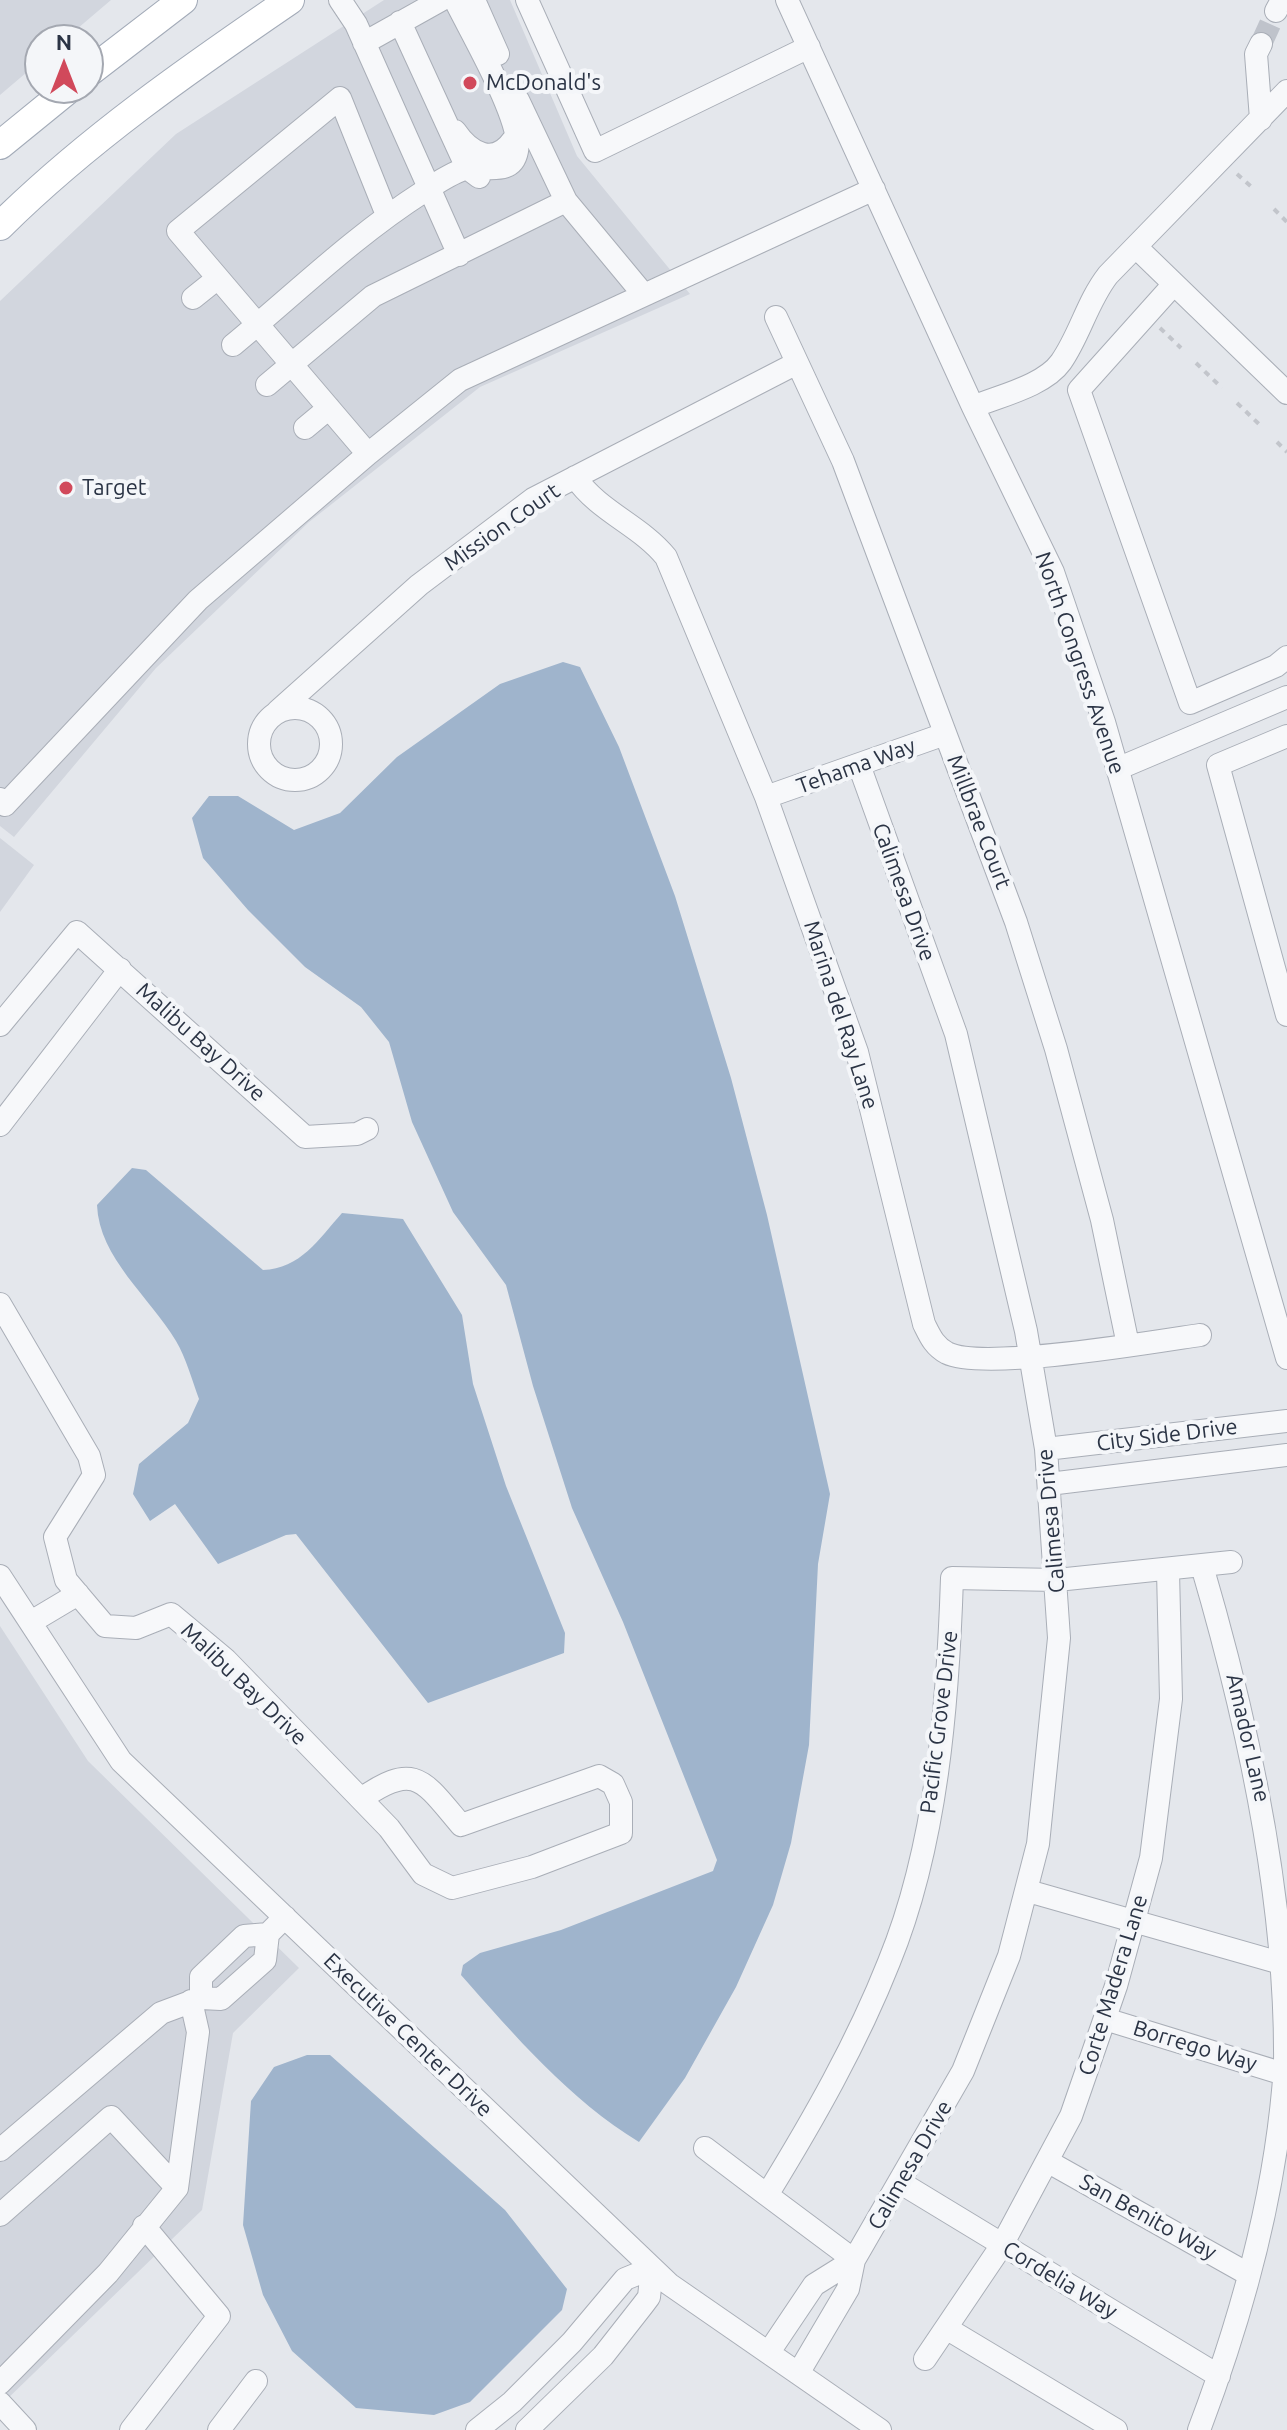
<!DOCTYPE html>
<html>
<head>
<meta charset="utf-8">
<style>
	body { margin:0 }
	#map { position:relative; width:1287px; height:2430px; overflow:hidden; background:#e4e7ec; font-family:Ubuntu,sans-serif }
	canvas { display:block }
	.north { position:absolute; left:24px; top:24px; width:80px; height:80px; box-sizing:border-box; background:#f4f6f9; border:2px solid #a4a8b1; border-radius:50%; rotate:0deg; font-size:22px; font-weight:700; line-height:32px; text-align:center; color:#2b3445 }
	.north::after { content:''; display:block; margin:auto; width:28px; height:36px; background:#d1495b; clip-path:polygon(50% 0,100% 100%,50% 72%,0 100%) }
</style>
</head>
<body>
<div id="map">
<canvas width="1287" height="2430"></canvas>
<div class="north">N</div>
</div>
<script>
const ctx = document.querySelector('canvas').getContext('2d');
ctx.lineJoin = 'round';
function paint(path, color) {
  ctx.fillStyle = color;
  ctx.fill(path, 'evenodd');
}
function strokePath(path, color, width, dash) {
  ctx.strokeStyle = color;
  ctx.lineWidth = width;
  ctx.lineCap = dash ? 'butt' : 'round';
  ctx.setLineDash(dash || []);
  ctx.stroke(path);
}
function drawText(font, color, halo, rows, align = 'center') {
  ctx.font = font + ' Ubuntu,sans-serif';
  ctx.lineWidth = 8;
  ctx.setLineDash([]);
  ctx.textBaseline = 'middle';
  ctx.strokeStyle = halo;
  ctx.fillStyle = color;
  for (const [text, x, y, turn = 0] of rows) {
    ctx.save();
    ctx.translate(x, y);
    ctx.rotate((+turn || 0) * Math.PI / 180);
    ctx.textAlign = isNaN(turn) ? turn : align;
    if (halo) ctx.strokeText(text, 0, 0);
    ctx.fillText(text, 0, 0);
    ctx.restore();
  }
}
const built = new Path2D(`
	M 0,0 L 111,0 L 64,40 L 40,40 L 40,61 L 0,95 Z
	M 384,0 L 510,0 L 577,156 L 690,294 L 480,387 L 309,522 L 156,668 L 14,837 L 0,826 L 0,301 L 176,134 Z
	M 0,838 L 34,865 L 0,912 Z
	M 0,1626 L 88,1761 L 299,1968 L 233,2033 L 202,2210 L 0,2406 Z`);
const water = new Path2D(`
	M 563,662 L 580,667 L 619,747 L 675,896 L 731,1078 L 767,1215 L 830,1494 L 818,1564 L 809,1745 L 791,1843 L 773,1905 L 736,1987 L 685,2078 L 639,2142 C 570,2100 514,2035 461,1975 L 463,1965 L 480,1953 L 561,1930 L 713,1871 L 717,1860 L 623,1622 L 572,1508 L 533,1386 L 506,1285 L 453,1212 L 412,1122 L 389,1042 L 361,1007 L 305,967 L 248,910 L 203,858 L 192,818 L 209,796 L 238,796 L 294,830 L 340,813 L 397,757 L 500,684 Z
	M 132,1168 L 146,1170 L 263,1270 C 300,1269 319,1239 342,1213 L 403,1219 L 462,1315 L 473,1384 L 506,1486 L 565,1633 L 564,1653 L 428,1703 L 296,1534 L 286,1535 L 218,1564 L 175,1504 L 150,1521 L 133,1494 L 139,1464 L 188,1423 L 199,1399 C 192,1380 186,1358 176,1341 C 150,1297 99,1258 97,1205 Z
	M 307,2055 L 330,2055 L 505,2210 L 567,2289 L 562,2310 L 470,2402 L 434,2415 L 356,2408 L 292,2351 L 263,2295 L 243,2225 L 251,2101 L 274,2067 Z`);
const minorTunnel = new Path2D(`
	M 1261,44 L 1276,11`);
const path = new Path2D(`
	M 1237,174 L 1254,189
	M 1274,209 L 1287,222
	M 1160,328 L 1181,348
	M 1196,363 L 1222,388
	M 1237,403 L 1261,426
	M 1277,442 L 1287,452`);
const minor = new Path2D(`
	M 340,0 L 356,24 L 459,255
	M 474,0 L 498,54
	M 527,0 L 595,151 L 809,47
	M 787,0 L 973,407 L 1053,572 L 1104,722 L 1287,1358
	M 1276,11 L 1281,2 L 1287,0
	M 400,22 L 467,168 L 479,177
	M 364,43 L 441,0
	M 1261,44 L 1256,54 L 1261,119
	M 518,100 L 566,201
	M 455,131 C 470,153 494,167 513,140
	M 387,215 L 340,98 L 178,231 L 368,454 L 460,380 L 874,189
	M 1136,247 L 1287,393
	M 1174,284 L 1079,390 L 1190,703 L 1276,666 L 1287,657
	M 193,298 L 218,278
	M 776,317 L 843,461 L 1016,922 L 1056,1049 L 1102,1220 L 1128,1345
	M 233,345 C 296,293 353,237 423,192 C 435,184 451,173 465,169 C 483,164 512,178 517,151 C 523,121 470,31 455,0
	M 267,385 L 373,296 L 566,201 L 644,295
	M 973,407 C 999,396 1044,386 1061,362 C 1080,335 1087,302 1108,275 L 1287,91
	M 305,428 L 329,408
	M 575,477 C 599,512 640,525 666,557 L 766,797 L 857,1052 L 924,1324 C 930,1336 934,1346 947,1353 C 983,1371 1153,1342 1200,1335
	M259 744a36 36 0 1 1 72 0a36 36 0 1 1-72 0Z
	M 278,711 L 419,585 L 533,499 L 797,363
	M 1287,736 L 1218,765 L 1287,1015
	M 1117,769 L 1287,697
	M 766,797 L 945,734
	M 0,799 L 5,805 L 198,600 L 368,454
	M 0,1025 L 77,932 L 305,1137 L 357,1134 L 367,1129
	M 0,1125 L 120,969
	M 0,1304 L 89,1456 L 94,1475 L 55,1537 L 66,1580 L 105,1626 L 136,1628 L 171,1614 L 226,1660 L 389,1828 L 423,1874 L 452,1888 L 532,1867 L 621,1833 L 621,1802 L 613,1784 L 599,1776 L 461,1825 C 423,1780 415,1761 361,1799
	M 1046,1449 L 1287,1421
	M 1049,1484 L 1287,1455
	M 0,1576 L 121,1761 L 669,2284 L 880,2430
	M 31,1622 L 78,1594
	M 1028,1891 L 1284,1964
	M 201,1998 L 201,1977 L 244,1936 L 268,1934
	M 1105,2019 L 1284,2074
	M 705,2148 L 767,2195
	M 0,2150 L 161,2013 L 201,1998 L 221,1999 L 265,1960 L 268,1934 L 285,1917
	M 1047,2161 L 1248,2274
	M 901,2183 L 1219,2376
	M 0,2215 L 111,2117 L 177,2188
	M 854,2260 L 767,2195 C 813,2120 857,2043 889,1962 C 937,1845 948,1703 952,1578 L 1057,1580 L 1231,1562
	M 946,2328 L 1116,2430
	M 769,2352 L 814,2285 L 854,2260
	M 925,2359 L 1002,2245 L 1071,2116 L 1116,1986 L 1151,1858 L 1171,1699 L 1168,1571
	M 799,2372 L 848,2289 L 854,2260 L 963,2071 L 1009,1956 L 1038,1844 L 1059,1638 L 1046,1449 L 1026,1331 L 956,1034 L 859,765
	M 0,2383 L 108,2273 L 177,2188 L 198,2032 L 191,2001
	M 0,2403 L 25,2430
	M 131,2430 L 219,2316 L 144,2226
	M 219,2430 L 256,2381
	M 477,2430 L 512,2402 L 572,2342 L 625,2279 L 652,2268 L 649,2297 L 643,2305 L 603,2356 L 527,2430
	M 1199,2430 C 1243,2314 1277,2189 1285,2066 C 1287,1900 1248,1723 1202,1566`);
const major = new Path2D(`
	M 88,73 L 183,0
	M 0,145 L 70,88
	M 0,226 C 87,140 189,69 290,0`);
const markers = [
	[470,83,8,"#d1495b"],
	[66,488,8,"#d1495b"]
];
const poiNames = [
	["McDonald's",486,83],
	["Target",82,488]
];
const streetNames = [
	["Mission Court",502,527,-35],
	["North Congress Avenue",1080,663,71],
	["Tehama Way",856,766,-20],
	["Millbrae Court",979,822,69],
	["Calimesa Drive",904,892,70],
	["Marina del Ray Lane",841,1015,72],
	["Malibu Bay Drive",201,1042,42],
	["City Side Drive",1167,1435,-7],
	["Calimesa Drive",1051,1521,-95],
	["Malibu Bay Drive",244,1684,44],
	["Pacific Grove Drive",939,1722,-83],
	["Amador Lane",1248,1738,77],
	["Corte Madera Lane",1113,1985,-73],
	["Executive Center Drive",408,2035,44],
	["Borrego Way",1195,2046,17],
	["Calimesa Drive",910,2165,-60],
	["San Benito Way",1148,2217,29],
	["Cordelia Way",1060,2280,31]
];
paint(built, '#d2d6de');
paint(water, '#9fb4cc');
strokePath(minorTunnel, '#bfc3cb', 22, [22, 11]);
strokePath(minor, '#a9aeb7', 24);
strokePath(major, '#a3abb8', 30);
strokePath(path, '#c2c5cb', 4, [6, 6]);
strokePath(minor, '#f7f8fa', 22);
strokePath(major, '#fff', 28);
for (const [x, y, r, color] of markers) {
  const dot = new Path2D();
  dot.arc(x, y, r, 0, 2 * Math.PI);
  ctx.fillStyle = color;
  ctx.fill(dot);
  strokePath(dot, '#f4f6f9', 3);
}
drawText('22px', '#2b3445', '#f4f6f9', poiNames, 'left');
drawText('22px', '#2b3445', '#f4f6f9', streetNames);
</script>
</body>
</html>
